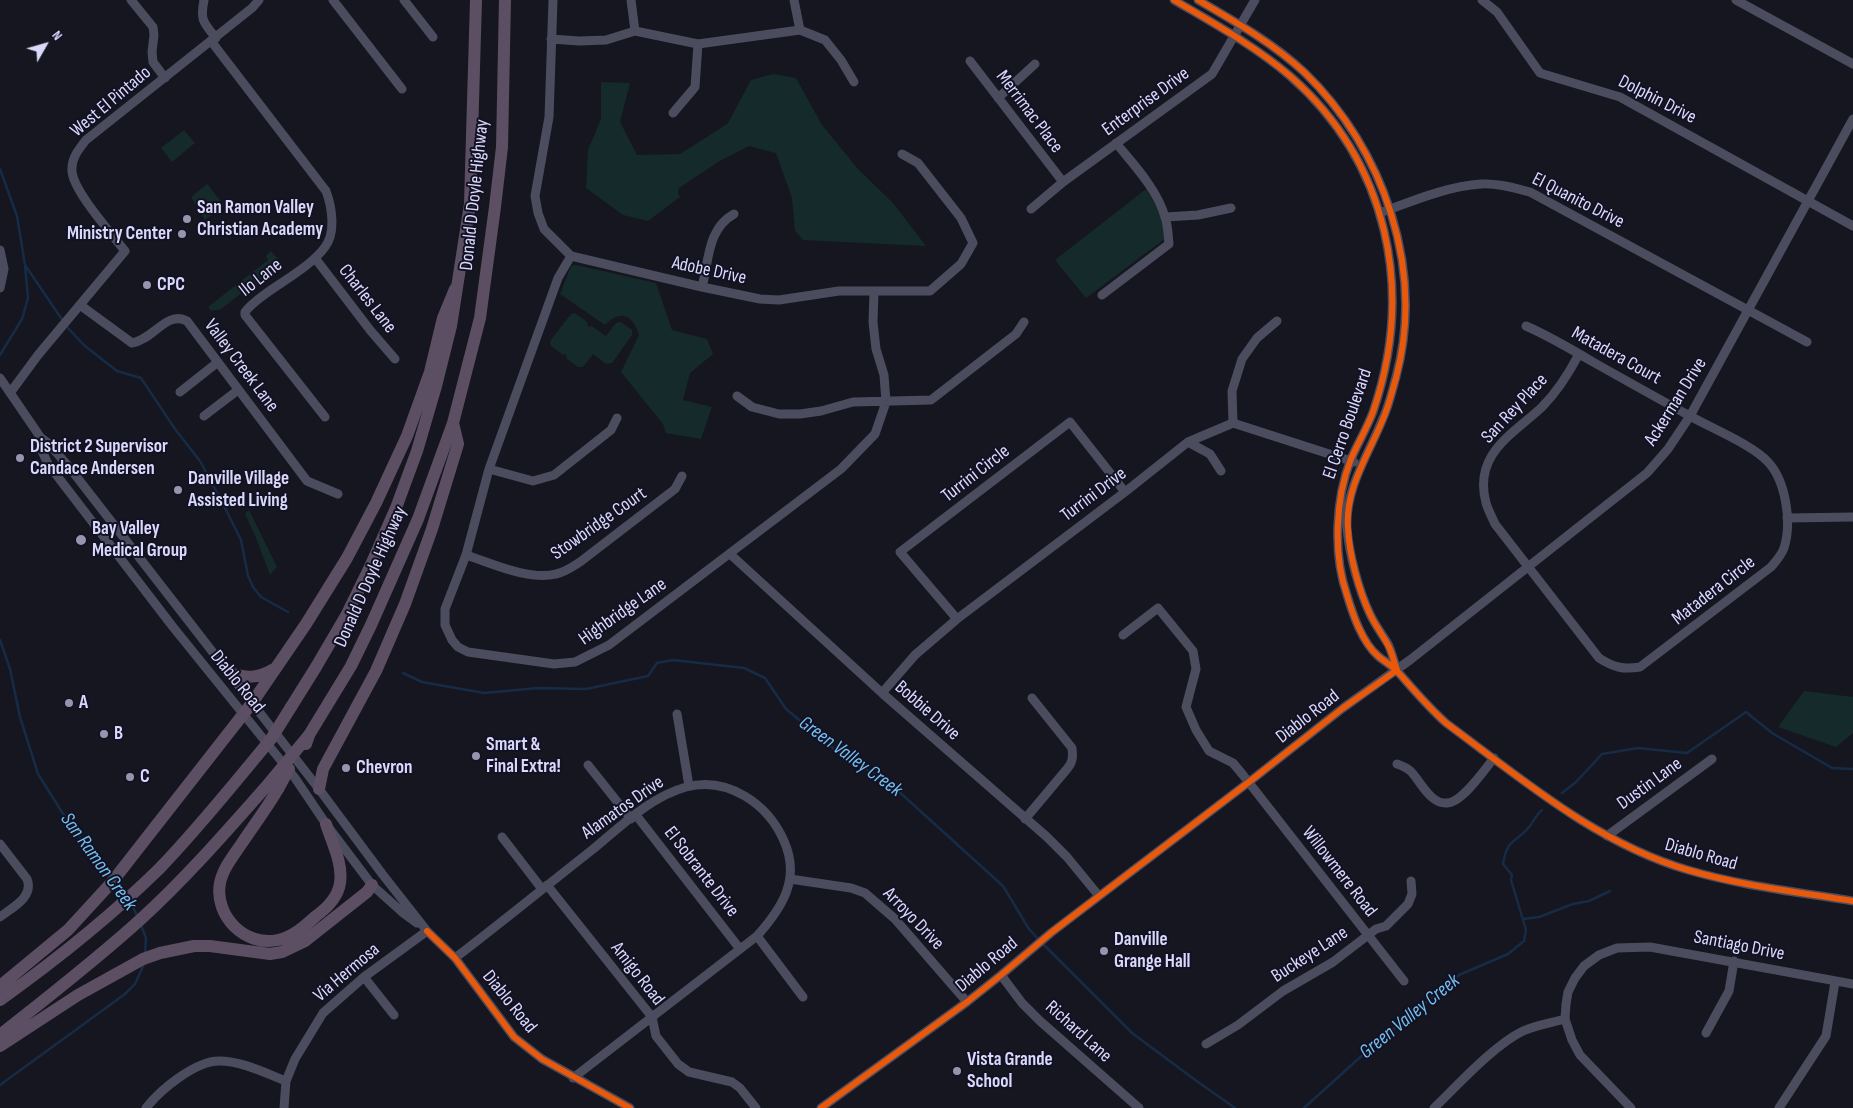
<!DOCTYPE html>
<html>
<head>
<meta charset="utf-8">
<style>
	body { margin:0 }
	#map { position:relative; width:1853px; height:1108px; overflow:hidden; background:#161620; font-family:"Sofia Sans Condensed",sans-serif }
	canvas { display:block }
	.north { position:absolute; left:20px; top:20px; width:50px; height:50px; -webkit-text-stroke:4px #131224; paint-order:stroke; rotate:52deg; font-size:14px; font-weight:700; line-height:20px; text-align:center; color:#dad9fb }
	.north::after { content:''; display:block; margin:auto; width:18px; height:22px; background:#dad9fb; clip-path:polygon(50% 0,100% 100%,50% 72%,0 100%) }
</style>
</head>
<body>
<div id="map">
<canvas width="1853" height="1108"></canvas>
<div class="north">N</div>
</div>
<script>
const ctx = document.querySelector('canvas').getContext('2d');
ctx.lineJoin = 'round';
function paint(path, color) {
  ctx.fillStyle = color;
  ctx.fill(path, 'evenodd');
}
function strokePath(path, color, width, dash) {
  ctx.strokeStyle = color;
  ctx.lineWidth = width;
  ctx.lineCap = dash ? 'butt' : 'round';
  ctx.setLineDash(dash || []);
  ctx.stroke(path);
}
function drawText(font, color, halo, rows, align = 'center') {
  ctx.font = font + ' "Sofia Sans Condensed",sans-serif';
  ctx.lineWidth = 4;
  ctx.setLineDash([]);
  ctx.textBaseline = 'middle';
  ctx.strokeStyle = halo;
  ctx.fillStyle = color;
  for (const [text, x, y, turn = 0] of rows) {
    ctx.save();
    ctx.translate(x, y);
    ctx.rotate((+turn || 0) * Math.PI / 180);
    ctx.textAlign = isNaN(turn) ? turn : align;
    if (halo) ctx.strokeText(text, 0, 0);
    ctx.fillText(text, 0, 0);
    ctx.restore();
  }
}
const green = new Path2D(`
	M 773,74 L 796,78 L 822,125 L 858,169 L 893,203 L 926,246 L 803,240 L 795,231 L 792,198 L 776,153 L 749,146 L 718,162 L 679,188 L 678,194 L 680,197 L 648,221 L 623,215 L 586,188 L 588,150 L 601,119 L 601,82 L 630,83 L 620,122 L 637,155 L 680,154 L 721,128 L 728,123 L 751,80 Z
	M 184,130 L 195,143 L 172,162 L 161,148 Z
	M 207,184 L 224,205 L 205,220 L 191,197 Z
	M 1146,189 L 1164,221 L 1166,238 L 1086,298 L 1055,260 Z
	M 271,251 L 283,265 L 248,294 L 244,291 L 221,309 L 211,311 L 208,307 L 268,260 L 266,256 Z
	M 576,265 L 656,283 L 672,330 L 707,339 L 713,354 L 690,373 L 683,400 L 712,407 L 701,439 L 666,433 L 663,424 L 621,372 L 639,335 C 633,315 621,309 605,325 L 560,294 L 571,266 Z
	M 575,313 L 587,322 L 588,327 L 592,326 L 606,336 L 616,323 L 621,322 L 632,330 L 632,335 L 612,363 L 606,364 L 593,354 L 583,367 L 578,367 L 567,359 L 566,354 L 563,355 L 551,346 L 550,341 L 571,314 Z
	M 249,510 L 277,567 L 270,575 L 256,538 L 245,514 Z
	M 1804,691 L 1853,697 L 1853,733 L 1836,747 L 1778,727 Z`);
const stream = new Path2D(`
	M 0,169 L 17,216 L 25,265 L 28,298 L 22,319 L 0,355
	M 25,265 L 63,321
	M 66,326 L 85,346 L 117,371 L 141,378 L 175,429 L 200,461 L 222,502 L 241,540 L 248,576 L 253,587 L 261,597 L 288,612
	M 0,640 L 10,669 L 20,717 L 38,774 L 67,820 L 110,877
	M 403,673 L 422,682 L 484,693 L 538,688 L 586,689 L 648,676 L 657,663 L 673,660 L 744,668 L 765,678 L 786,709 L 846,759 L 885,779 L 1003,886 L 1029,929 L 1039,940
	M 1562,793 L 1576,782 L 1602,754 L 1638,748 L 1687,753 L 1746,712 L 1772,733 L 1832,768 L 1853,769
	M 117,885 L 126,896
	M 131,902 L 138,918
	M 1523,919 L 1539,917 L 1573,904 L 1589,901 L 1610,891
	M 141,925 L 146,938 L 145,953
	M 1043,944 L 1132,1033 L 1198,1082 L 1235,1108
	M 0,1085 L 125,994 L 135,984 L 144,964
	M 1304,1108 L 1367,1051 L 1459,975 L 1508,954 L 1524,941 L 1526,930 L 1511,880 L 1512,875 L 1503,864 C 1507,837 1517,843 1530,826 C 1534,820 1537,814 1542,810`);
const minor = new Path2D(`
	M 131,0 L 153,27 L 154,35 L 152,52 L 153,62 L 165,78
	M 204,0 C 200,20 203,22 216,38
	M 333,0 L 402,89
	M 404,0 L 433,37
	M 553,0 L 549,117 L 535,196 L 538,213 L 544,229 L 571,256 L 702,287 L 760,299 L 779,300 L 839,291 L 930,291 L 961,264 L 973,243 L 961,218 L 918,163 L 902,154
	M 631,0 L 635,31
	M 794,0 L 800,30
	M 1174,0 C 1213,23 1255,46 1290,76 C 1388,162 1415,290 1373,412 C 1367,428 1358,443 1351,459 C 1335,499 1333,555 1347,595 C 1353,615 1362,642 1378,656 C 1385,662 1393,666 1398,672 C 1414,690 1428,707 1446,723 C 1522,779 1596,843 1688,870 C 1742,886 1798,892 1853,901
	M 1198,0 C 1234,21 1273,43 1304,72 C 1384,149 1425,269 1396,377 C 1392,391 1389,406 1383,418 C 1369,454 1345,488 1347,528 C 1349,554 1359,591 1370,614 C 1375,625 1382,634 1388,644 C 1392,652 1394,662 1397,670
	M 1482,0 L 1497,12 L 1540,73 L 1620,97 L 1853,226
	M 1736,0 L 1853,64
	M 551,39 L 579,41 L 606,40 L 635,31 L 698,44 L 800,30 L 825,40 L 841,60 L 854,82
	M 211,41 L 326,191 C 332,207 336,233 325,247 C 313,264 285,280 268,292 C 260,298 251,304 245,312 L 245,315 L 325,417
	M 970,61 L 1063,182
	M 998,98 L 1035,64
	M 673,113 L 695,87 L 698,44
	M 1031,209 L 1063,182 L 1212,74 L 1255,0
	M 1385,211 C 1415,200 1449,186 1481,184 C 1498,183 1514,188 1530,192 L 1807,342
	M 1166,217 L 1198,215 L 1231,208
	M 0,250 L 4,269 L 0,288
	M 571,256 L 558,278 L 489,469 L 466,555 L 445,609 L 445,625 L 452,640 L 458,647 L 468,652 L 554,664 L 575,662 L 609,645 L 841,469 L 875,434 L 886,402 L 884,375 L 876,349 L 873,322 L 874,292
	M 315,258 L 370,330 L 395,359
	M 702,287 C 709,261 707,229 734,214
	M 1102,295 L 1169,244 C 1168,235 1168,225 1165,217 C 1157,189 1134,165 1116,143
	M 80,305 L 132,343 C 153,340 167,310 187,321 L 307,481 L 338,494
	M 1526,326 C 1549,336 1571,349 1593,362 C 1625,380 1657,398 1690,416 C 1711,428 1753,445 1768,462 C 1786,481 1792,523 1784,548 C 1781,556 1776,561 1771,567 L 1640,667 C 1623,670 1613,667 1599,658 L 1495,524 C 1492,517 1488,510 1486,503 C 1473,454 1512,435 1542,407 C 1558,391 1569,373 1579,354
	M 0,378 L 41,438 L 48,443 L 69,467 L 319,789 L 383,875 L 427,931 L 455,958 L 514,1037 L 542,1059 L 630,1108
	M 180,392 L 218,362
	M 10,393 L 38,355 L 125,251 C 112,234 73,191 72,171 C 71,159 78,150 86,140 L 252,8 L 259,0
	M 737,396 L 752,407 L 779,414 L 800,414 L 821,411 L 853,402 L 931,400 L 1016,334 L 1024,322
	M 204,416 L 238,390
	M 1233,423 L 1232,391 L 1242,359 L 1257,338 L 1277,321
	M 41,438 L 42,451 L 48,464 L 173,627 L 295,778 L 326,824 L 372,885 L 402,912 L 417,923
	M 1188,442 L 1210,454 L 1221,471
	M 489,469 L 533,481 L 554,475 L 611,430 L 617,418
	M 1787,518 L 1853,517
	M 730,554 L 882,693 L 1047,837 L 1067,857 L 1099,896
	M 466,555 C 491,563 529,581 556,574 C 565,572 572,567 580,562 L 675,489 L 682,476
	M 957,619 L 900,552 L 1070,422 L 1125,492
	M 1123,635 L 1158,608 L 1193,651 L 1196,669 L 1186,707 L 1196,730 L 1209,751 L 1233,763 L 1243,775 L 1404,981
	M 882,693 L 915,655 L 957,619 L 1125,492 L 1188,442 L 1233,423 L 1354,462
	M 677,714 L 689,786
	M 1397,764 C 1412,769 1413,774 1422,786 C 1428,794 1436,804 1447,803 C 1462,803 1485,769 1494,758
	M 588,765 L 631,819
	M 636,815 L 740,949
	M 1025,819 L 1067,769 C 1073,762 1073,757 1072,748 L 1032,698
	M 1607,836 L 1712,759
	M 502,837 L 542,889
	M 0,844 L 27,879 C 34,897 13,907 0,917
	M 790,879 L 851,888 L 865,893 L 895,919 L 967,1002
	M 547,885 L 652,1017 L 656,1036 L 678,1064 L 689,1072 L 732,1082 L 740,1088 L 756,1108
	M 757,936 L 803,997
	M 455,958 C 501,923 546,886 592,850 C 620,827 650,797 686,787 C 728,776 768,804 784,841 C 801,879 782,908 757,936 L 573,1078
	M 1001,975 L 1022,1003 L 1040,1021 L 1139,1108
	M 364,977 L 394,1015
	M 1706,1033 L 1729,991 L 1734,961
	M 1206,1044 L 1238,1025 L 1283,991 L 1333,962 L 1376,929 L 1386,926 L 1408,904 L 1412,894 L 1411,881
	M 146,1108 C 160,1090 195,1061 219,1061 C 242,1061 265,1073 286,1081
	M 284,1108 L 286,1081 L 295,1059 L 323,1013 L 364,977 L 427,931
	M 821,1108 L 967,1002 L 1001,975 L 1052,932 L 1249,782 L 1343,708 L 1410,660 L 1647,473 L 1668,449 L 1690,416 L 1853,119
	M 1434,1108 C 1458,1085 1494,1045 1523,1031 C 1536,1025 1551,1023 1565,1019
	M 1631,1108 L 1580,1055 L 1572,1040 L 1565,1019 L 1566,1004 L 1568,992 L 1575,978 L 1584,966 L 1599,955 L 1617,948 L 1650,947 L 1853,984
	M 1779,1108 L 1826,1036 L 1835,982`);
const highway = new Path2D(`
	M 229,673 C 247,678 257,679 274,669
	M 291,707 L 316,667 L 347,614 L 370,567 L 396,508 L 417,451 L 436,386 L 451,326 L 470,204 L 476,0
	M 306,744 L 309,735 L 351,666 L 371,625 L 418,519 L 453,423 L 480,318 L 495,207 L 502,147 L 505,0
	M 278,789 C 267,808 254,825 242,843 C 234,855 223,868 220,883 C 214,916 245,947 278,940 C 293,937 305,926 316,916 C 327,908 338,897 340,883 C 343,863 332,843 326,824
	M 319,789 L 323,769 L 376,671 L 405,604 L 432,529 L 458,444 L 453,423
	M 0,986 L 68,930 L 112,882 L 252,703 L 306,624 L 347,558 L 376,503 L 407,436 L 430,372 L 443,318 L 455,289
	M 0,1000 C 56,960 110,917 159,869 C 190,837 218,803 247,768
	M 0,1035 C 48,997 96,960 141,919 C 185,879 224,834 264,789
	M 0,1046 L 78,995 L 143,959 L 160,953 L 194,946 L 210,946 L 270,954 L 282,952 L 305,941 L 367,892 L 372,885`);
const highwayBridge = new Path2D(`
	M 247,768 L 271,739 L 291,707
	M 264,789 L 309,735
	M 278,789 L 289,769`);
const cycleway = new Path2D(`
	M 1174,0 C 1213,23 1255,46 1290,76 C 1388,162 1415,290 1373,412 C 1367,428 1358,443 1351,459 C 1335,499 1333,555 1347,595 C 1353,615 1362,642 1378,656 C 1385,662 1393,666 1398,672 C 1414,690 1428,707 1446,723 C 1522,779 1596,843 1688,870 C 1742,886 1798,892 1853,901
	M 1198,0 C 1234,21 1273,43 1304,72 C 1384,149 1425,269 1396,378 C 1392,391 1389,406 1383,419 C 1369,454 1345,488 1348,528 C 1349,554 1359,591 1370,614 C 1375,625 1382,634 1388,645 C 1392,652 1394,662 1397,670
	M 427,931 L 455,958 L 514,1037 L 542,1059 L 630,1108
	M 821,1108 L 967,1002 L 1001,975 L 1052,932 L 1249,782 L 1343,708 L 1397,670`);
const markers = [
	[187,219,5,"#9595ae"],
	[182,234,5,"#9595ae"],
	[147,285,5,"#9595ae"],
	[20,458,5,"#9595ae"],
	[178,490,5,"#9595ae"],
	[81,540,6,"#9595ae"],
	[69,703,5,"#9595ae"],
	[104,734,5,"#9595ae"],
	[476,756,5,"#9595ae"],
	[346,768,5,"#9595ae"],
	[130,777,5,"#9595ae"],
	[1104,951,5,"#9595ae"],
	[957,1071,5,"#9595ae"]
];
const streetNames = [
	["Dolphin Drive",1657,100,27],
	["West El Pintado",111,102,-40],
	["Enterprise Drive",1146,102,-36],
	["Merrimac Place",1029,112,53],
	["Donald D Doyle Highway",475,195,-84],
	["El Quanito Drive",1578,201,27],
	["Adobe Drive",709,271,12],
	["Ilo Lane",261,278,-38],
	["Charles Lane",367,299,52],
	["Matadera Court",1616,356,29],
	["Valley Creek Lane",241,366,53],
	["Ackerman Drive",1676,402,-58],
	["San Rey Place",1515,409,-47],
	["El Cerro Boulevard",1348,424,-71],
	["Turrini Circle",976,474,-38],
	["Turrini Drive",1094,495,-37],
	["Stowbridge Court",599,524,-35],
	["Donald D Doyle Highway",371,577,-66],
	["Matadera Circle",1714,591,-38],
	["Highbridge Lane",623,612,-35],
	["Diablo Road",237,682,51],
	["Bobbie Drive",927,711,41],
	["Diablo Road",1308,717,-38],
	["Dustin Lane",1650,784,-36],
	["Alamatos Drive",623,808,-35],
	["Diablo Road",1701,855,16],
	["El Sobrante Drive",701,872,52],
	["Willowmere Road",1339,872,52],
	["Arroyo Drive",913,919,46],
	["Santiago Drive",1739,946,11],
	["Buckeye Lane",1310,955,-33],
	["Diablo Road",987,965,-40],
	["Via Hermosa",347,973,-40],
	["Amigo Road",637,974,52],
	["Diablo Road",509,1002,51],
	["Richard Lane",1078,1032,42]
];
const poiNames = [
	["San Ramon Valley",197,208],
	["Christian Academy",197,230],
	["Ministry Center",172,234,"right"],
	["CPC",157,285],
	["District 2 Supervisor",30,447],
	["Candace Andersen",30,469],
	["Danville Village",188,479],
	["Assisted Living",188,501],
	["Bay Valley",92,529],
	["Medical Group",92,551],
	["A",79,703],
	["B",114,734],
	["Smart &",486,745],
	["Final Extra!",486,767],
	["Chevron",356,768],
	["C",140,777],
	["Danville",1114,940],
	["Grange Hall",1114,962],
	["Vista Grande",967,1060],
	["School",967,1082]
];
const waterNames = [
	["Green Valley Creek",850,757,36],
	["San Ramon Creek",98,862,54],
	["Green Valley Creek",1410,1017,-39]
];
paint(green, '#152a2a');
strokePath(stream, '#162c46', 2.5);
strokePath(minor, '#4c4c5f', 9);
strokePath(highway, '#5d4f63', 12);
strokePath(highwayBridge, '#5d4f63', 12);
strokePath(cycleway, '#e8590c', 6);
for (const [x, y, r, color] of markers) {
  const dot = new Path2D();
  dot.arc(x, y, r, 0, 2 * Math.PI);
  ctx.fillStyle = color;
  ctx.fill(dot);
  strokePath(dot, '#131224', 2);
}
drawText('19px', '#dad9fb', '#131224', streetNames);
drawText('bold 19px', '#dad9fb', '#131224', poiNames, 'left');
drawText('italic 20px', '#73bfef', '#131224', waterNames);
</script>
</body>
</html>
